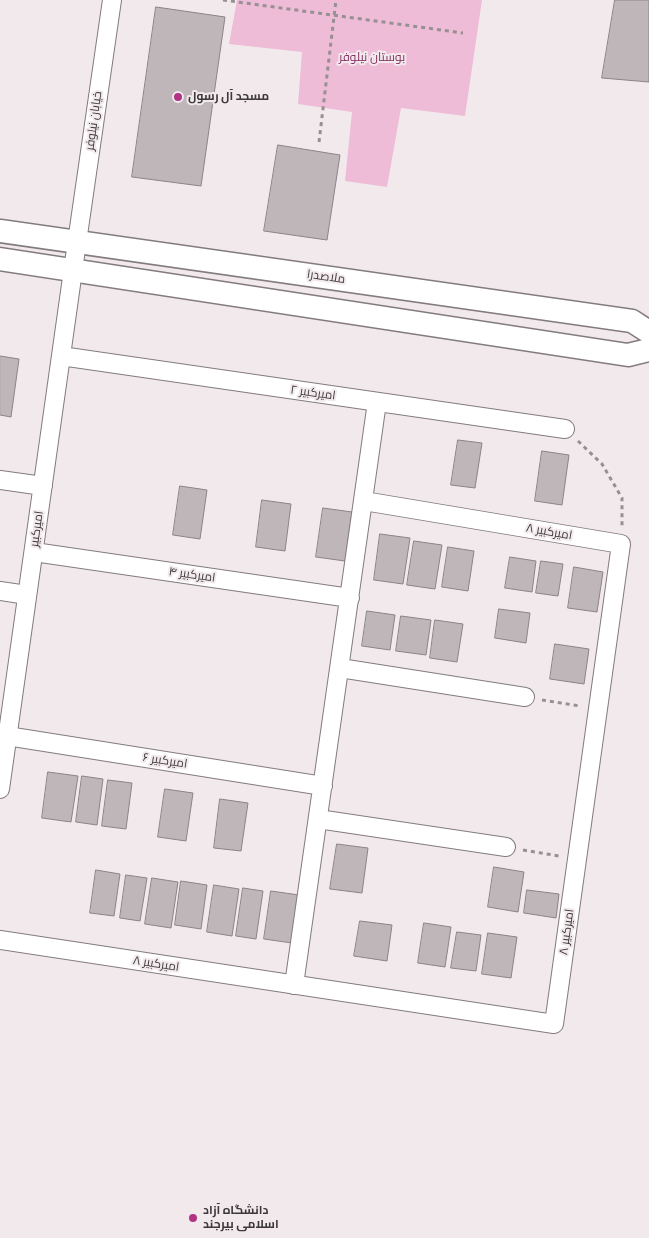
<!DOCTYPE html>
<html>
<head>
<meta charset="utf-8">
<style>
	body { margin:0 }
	canvas { display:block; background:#f2e9ed }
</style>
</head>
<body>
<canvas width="649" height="1238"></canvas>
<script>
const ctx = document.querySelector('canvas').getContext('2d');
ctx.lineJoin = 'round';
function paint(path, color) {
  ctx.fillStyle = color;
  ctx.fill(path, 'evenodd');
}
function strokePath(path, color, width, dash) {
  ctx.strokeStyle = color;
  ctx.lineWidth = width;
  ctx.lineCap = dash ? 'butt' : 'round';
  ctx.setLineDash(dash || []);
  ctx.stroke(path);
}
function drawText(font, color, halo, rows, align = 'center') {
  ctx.font = font + ' "Fira Sans Condensed",Cairo,sans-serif';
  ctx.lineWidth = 4;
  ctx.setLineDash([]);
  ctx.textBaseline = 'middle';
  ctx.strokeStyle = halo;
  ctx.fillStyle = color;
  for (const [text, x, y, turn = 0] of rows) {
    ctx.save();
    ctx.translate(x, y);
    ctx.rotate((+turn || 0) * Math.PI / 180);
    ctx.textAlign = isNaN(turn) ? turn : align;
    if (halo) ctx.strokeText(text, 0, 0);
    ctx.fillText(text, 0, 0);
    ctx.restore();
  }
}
const green = new Path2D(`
	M 237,0 L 482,0 L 465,116 L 401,108 L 387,187 L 345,181 L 352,112 L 298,104 L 302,52 L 229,44 Z`);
const building = new Path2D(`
	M 615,0 L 649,0 L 649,82 L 602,78 Z
	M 156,7 L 225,17 L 201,186 L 132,177 Z
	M 278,145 L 340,155 L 327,240 L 264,231 Z
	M 0,356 L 19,359 L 11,417 L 0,415 Z
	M 458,440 L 482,443 L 475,488 L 451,485 Z
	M 542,451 L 569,455 L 562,505 L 535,501 Z
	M 180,486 L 207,490 L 200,539 L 173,535 Z
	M 262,500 L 291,504 L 285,551 L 256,547 Z
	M 323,508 L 352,512 L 345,561 L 316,557 Z
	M 380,534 L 410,538 L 403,584 L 374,580 Z
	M 414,541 L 442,545 L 435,589 L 407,585 Z
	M 448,547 L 474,551 L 468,591 L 442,587 Z
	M 510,557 L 536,561 L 532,592 L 505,588 Z
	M 541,561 L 563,564 L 558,596 L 536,593 Z
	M 574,567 L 603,572 L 597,612 L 568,608 Z
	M 499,609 L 530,613 L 526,643 L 495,638 Z
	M 367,611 L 395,615 L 390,650 L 362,646 Z
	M 401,616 L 431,620 L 426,655 L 396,651 Z
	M 435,620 L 463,624 L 457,662 L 430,658 Z
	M 555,644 L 589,649 L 584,684 L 550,679 Z
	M 48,772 L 78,776 L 71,822 L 42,818 Z
	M 82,776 L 103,779 L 97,825 L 76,822 Z
	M 108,780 L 132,783 L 126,829 L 102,826 Z
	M 165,789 L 193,793 L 186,841 L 158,837 Z
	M 220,799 L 248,803 L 241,851 L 214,848 Z
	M 337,844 L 368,848 L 362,893 L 330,889 Z
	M 494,867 L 524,872 L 518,912 L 488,907 Z
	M 96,870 L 120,874 L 114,916 L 90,913 Z
	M 126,875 L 147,878 L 140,921 L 120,918 Z
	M 152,878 L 178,882 L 171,928 L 145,924 Z
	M 181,881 L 207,885 L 201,929 L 175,925 Z
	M 214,885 L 239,889 L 232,936 L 207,932 Z
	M 243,888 L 263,891 L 256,939 L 236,936 Z
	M 527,890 L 559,894 L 556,918 L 524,913 Z
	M 271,891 L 299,895 L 292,943 L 264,939 Z
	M 360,921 L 392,925 L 387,961 L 354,956 Z
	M 424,923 L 451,927 L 445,967 L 418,963 Z
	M 457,932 L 481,935 L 476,971 L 451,968 Z
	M 488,933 L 517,937 L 511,978 L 482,974 Z`);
const path = new Path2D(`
	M 223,0 L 463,33
	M 319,142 L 336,0
	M 578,441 L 602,464 L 622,498 L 622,526
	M 542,700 L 580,706
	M 523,850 L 559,856`);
const minor = new Path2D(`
	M 61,356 L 565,429
	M 0,480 L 43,486
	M 34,552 L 350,598
	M 0,591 L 27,595
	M 340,668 L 525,697
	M 7,736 L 323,786
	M 0,789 L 77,242 L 112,0
	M 318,819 L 506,847
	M 0,940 L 554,1024 L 621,544 L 364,501
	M 294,985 L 377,402`);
const tertiary = new Path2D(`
	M 0,231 L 632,321 L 649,332
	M 0,259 L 628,355 L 649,350`);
const markers = [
	[178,97,5,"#b13383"],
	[193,1218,5,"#b13383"]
];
const parkNames = [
	["بوستان نیلوفر",372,58]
];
const poiNames = [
	["مسجد آل رسول",188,97],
	["دانشگاه آزاد",203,1211],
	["اسلامی بیرجند",203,1225]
];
const streetNames = [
	["خیابان نیلوفر",94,121,-82],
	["ملاصدرا",326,277,8],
	["امیرکبیر ۲",313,393,8],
	["امیرکبیر",37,529,-82],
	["امیرکبیر ۸",549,532,10],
	["امیرکبیر ۴",192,575,8],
	["امیرکبیر ۶",165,761,9],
	["امیرکبیر ۸",567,932,-82],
	["امیرکبیر ۸",156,964,9]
];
paint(green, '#eebcd6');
paint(building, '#bfb6ba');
strokePath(building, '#8b8387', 1);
strokePath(minor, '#837b7f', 20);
strokePath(tertiary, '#837b7f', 25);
strokePath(path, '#969093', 3, [4, 4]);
strokePath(minor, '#fff', 18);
strokePath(tertiary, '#fff', 22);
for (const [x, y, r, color] of markers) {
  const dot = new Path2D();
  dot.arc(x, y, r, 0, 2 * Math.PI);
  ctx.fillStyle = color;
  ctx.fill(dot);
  strokePath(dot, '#f2e9ed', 2);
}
drawText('12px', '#822f61', '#f2e9ed', parkNames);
drawText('bold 12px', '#3c393a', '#f2e9ed', poiNames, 'left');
drawText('12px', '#3c393a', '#f2e9ed', streetNames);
</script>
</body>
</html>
